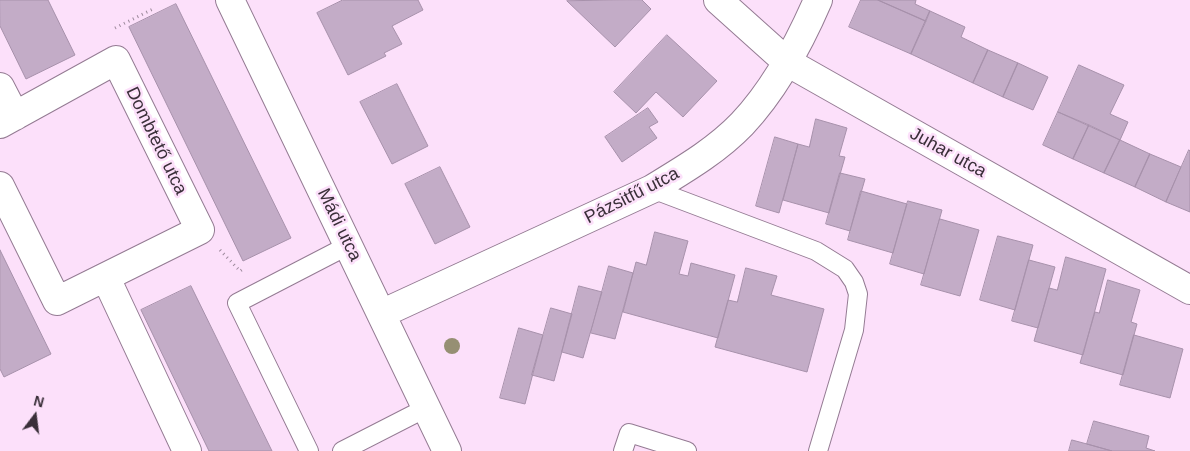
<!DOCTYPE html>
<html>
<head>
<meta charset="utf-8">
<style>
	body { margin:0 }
	#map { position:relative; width:1190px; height:451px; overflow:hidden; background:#fce0fa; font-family:Arial,sans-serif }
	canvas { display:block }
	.north { position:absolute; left:10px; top:391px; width:50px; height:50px; -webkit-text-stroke:4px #fce0fa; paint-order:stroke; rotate:15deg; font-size:14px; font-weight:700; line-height:20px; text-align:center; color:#3a2f39 }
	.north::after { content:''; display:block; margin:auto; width:18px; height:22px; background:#3a2f39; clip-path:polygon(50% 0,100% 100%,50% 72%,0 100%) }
</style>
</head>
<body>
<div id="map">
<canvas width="1190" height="451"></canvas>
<div class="north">N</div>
</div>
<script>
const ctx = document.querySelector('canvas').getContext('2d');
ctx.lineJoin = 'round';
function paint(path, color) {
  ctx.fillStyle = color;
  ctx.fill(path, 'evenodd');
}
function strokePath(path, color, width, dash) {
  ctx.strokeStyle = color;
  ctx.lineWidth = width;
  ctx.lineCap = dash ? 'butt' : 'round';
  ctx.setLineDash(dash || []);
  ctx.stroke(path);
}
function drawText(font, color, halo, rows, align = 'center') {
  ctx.font = font + ' Arial,sans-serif';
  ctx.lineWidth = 5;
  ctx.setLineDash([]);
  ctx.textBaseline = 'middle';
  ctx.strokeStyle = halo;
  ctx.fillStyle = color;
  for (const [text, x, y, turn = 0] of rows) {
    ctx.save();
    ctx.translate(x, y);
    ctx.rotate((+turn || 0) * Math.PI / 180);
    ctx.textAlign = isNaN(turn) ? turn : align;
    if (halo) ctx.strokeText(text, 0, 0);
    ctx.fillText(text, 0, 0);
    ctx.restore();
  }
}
const building = new Path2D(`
	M 0,0 L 48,0 L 75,55 L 26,79 L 0,26 Z
	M 343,0 L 418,0 L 423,10 L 392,26 L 402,44 L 384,53 L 386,56 L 348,75 L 317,13 Z
	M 642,0 L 651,9 L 615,47 L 567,1 Z
	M 861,0 L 878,0 L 926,21 L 911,54 L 849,27 Z
	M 878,0 L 916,0 L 915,4 L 930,11 L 926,21 Z
	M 176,4 L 291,238 L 243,261 L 129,27 Z
	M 930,11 L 965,27 L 961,37 L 988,50 L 973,83 L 911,54 Z
	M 667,35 L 717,81 L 683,117 L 656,92 L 636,113 L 614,92 Z
	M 988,50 L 1018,63 L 1003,97 L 973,83 Z
	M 1018,63 L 1048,77 L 1033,110 L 1003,97 Z
	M 1079,65 L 1124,85 L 1110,114 L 1128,122 L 1120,140 L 1058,112 Z
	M 397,84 L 428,146 L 392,164 L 360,102 Z
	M 648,108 L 658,122 L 649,127 L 657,138 L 622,162 L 605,137 Z
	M 1058,112 L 1089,125 L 1073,159 L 1043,145 Z
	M 816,119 L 847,128 L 839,156 L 845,157 L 829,213 L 783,200 L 798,144 L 809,147 Z
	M 1089,125 L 1120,140 L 1104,173 L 1073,159 Z
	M 775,137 L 798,144 L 779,213 L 756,206 Z
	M 1120,140 L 1150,154 L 1135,187 L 1104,173 Z
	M 1189,150 L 1190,151 L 1190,212 L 1166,202 Z
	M 1150,154 L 1181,167 L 1166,202 L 1135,187 Z
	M 440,167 L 470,227 L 435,244 L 405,184 Z
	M 840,173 L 865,179 L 850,231 L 826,224 Z
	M 861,191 L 907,204 L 893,253 L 848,240 Z
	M 908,201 L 942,210 L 924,274 L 890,264 Z
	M 940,219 L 979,230 L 960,296 L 921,285 Z
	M 655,232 L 688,241 L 679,274 L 688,276 L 691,263 L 735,275 L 718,338 L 623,312 L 636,262 L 646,265 Z
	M 998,236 L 1033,245 L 1015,310 L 980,300 Z
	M 0,250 L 51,354 L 4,377 L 0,369 Z
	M 1066,257 L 1106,269 L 1083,355 L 1034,341 L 1049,288 L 1057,290 Z
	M 1029,260 L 1055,267 L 1038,328 L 1012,321 Z
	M 609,266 L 633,273 L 615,339 L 591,333 Z
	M 746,268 L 777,276 L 771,295 L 824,309 L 807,372 L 715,347 L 728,300 L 737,302 Z
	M 1108,280 L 1140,290 L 1131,322 L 1137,324 L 1123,375 L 1080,363 L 1095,312 L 1099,313 Z
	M 191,286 L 272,451 L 209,451 L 141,310 Z
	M 579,286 L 602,292 L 583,358 L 562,352 Z
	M 551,308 L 572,314 L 554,381 L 532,375 Z
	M 519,328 L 543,335 L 525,404 L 500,398 Z
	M 1134,335 L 1183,349 L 1170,398 L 1120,385 Z
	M 1094,421 L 1149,436 L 1146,448 L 1155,451 L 1112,451 L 1087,444 Z
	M 1072,440 L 1087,444 L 1112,451 L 1069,451 Z`);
const path = new Path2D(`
	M 115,28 L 153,9
	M 220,250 L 240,271 L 243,269`);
const service = new Path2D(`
	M 652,189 L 816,251 L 845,269 L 854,282 L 858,294 L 854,330 L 818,451
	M 309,451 L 237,303 L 349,245
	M 342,451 L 426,408
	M 623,451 L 629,433 L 687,451`);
const minor = new Path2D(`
	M 230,0 L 447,451
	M 718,0 L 787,62 L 1190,290
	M 0,87 L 15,116
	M 0,124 L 116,60 L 200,230 L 57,301 L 0,186
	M 106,278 L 187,451
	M 381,314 L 652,189 C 683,170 716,151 742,124 C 775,89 799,44 818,0`);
const trees = [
	[452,346]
];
const streetNames = [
	["Dombtető utca",156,141,64],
	["Juhar utca",948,153,29],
	["Pázsitfű utca",632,196,-27],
	["Mádi utca",339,225,64]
];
paint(building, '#c3acc7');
strokePath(building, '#a791ab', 1);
strokePath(service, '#947b93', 20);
strokePath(minor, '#947b93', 30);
strokePath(path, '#9d8a9c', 3, [1, 4]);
strokePath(service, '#fff', 18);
strokePath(minor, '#fff', 28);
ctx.fillStyle = '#968f73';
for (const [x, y] of trees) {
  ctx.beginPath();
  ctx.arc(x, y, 8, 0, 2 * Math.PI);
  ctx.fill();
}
drawText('18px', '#3a2f39', '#fce0fa', streetNames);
</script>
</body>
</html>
